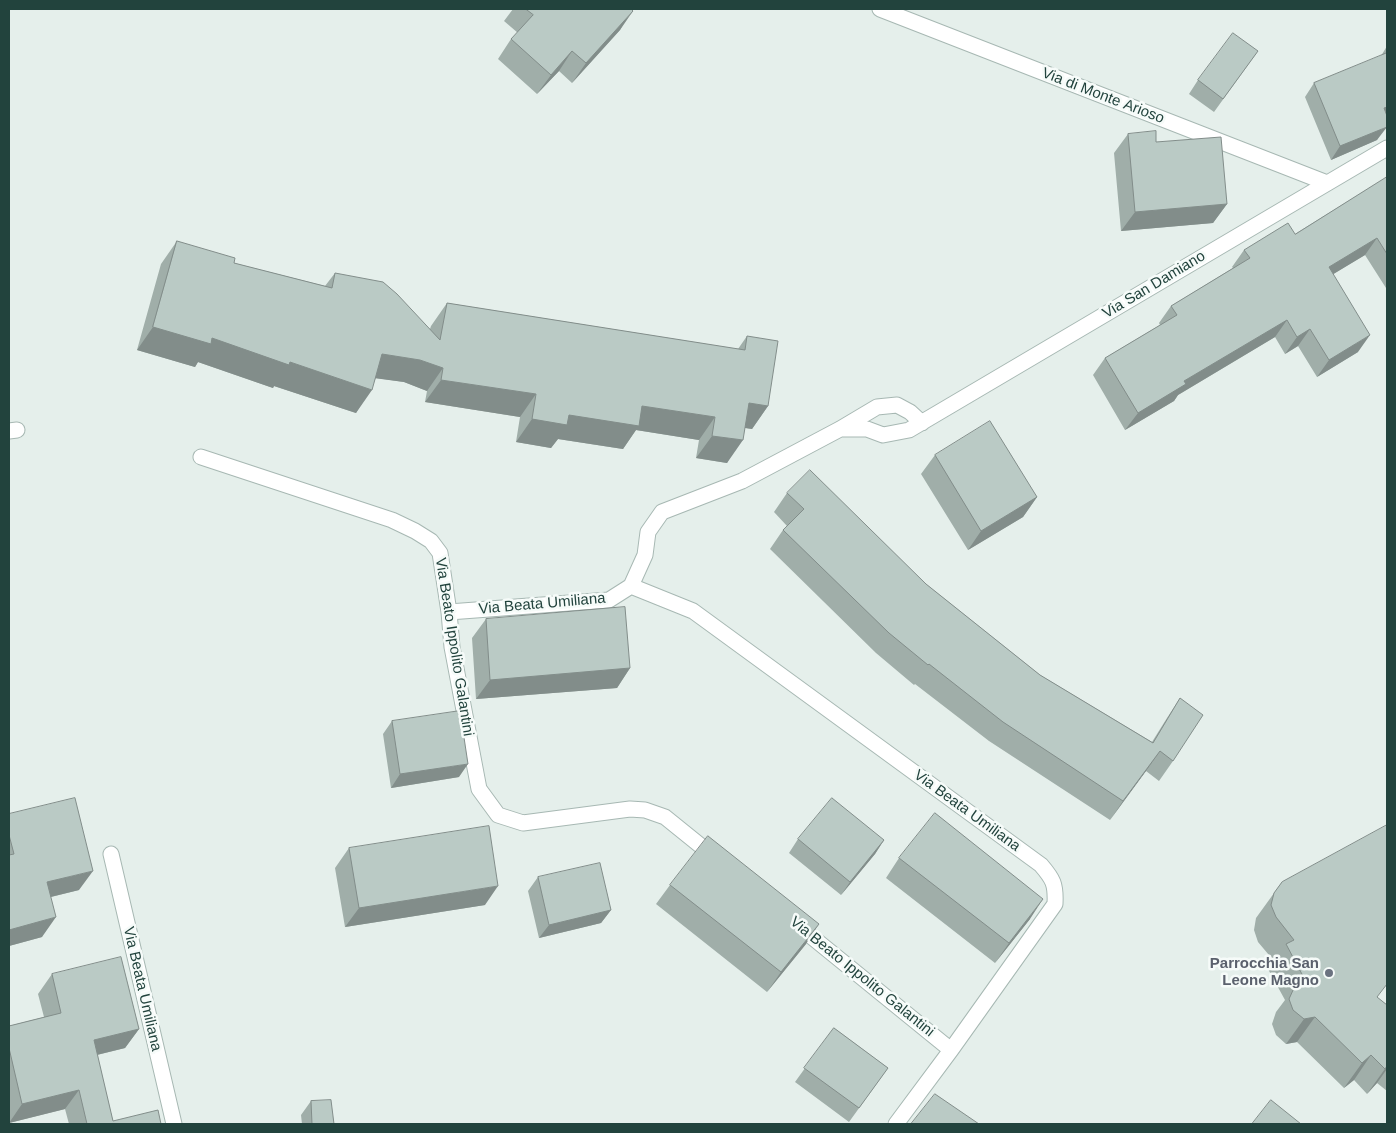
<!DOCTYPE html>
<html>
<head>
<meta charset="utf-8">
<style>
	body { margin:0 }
	#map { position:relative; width:1396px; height:1133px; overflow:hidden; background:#e5efeb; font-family:Helvetica,sans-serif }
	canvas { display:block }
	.frame { position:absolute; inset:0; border:10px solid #22433d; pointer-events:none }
</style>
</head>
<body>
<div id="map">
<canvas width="1396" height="1133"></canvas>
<div class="frame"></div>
</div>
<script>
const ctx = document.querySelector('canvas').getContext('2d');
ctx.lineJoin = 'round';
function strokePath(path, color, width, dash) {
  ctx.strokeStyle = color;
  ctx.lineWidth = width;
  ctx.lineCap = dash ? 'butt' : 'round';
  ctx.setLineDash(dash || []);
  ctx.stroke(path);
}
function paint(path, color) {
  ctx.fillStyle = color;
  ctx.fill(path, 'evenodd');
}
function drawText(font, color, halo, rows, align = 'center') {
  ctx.font = font + ' Helvetica,sans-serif';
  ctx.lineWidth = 5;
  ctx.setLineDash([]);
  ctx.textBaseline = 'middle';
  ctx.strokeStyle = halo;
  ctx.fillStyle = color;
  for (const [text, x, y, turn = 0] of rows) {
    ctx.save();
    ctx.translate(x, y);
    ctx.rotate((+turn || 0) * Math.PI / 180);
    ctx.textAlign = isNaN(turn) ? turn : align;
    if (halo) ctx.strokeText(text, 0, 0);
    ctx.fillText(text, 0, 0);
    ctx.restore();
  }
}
const service = new Path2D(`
	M 9,431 L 17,430`);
const minor = new Path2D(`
	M 880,9 L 1327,183
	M 840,429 L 867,429 L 883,435 L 909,430 L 1387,148
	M 201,457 L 392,520 L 415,531 L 431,541 L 440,553 L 449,612 L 452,647 L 479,789 L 498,815 L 523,823 L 630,809 L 645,810 L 665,817 L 717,859
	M 631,586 L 693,611 L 1041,865 C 1053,879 1056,884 1055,904 L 951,1050 L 896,1124
	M 449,612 L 609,600 L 631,586 L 645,555 L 648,532 L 662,512 L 742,481 L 840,429 L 877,407 L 897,405 L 910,412 L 922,423
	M 111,854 L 174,1124
	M 796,924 L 951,1050`);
const wall = new Path2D(`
	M 513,9 L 631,9 L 620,30 L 572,83 L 559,71 L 537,94 L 498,59 L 511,39 L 518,33 L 504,21 Z
	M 1387,46 L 1387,116 L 1377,140 L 1331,160 L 1305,97 L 1314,83 L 1381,56 Z
	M 1258,51 L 1214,112 L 1189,94 L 1198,80 Z
	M 1128,134 L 1156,142 L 1227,204 L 1213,223 L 1121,231 L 1114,153 Z
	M 1387,177 L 1387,288 L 1386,288 L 1365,255 L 1333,274 L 1358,352 L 1317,377 L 1298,346 L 1285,354 L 1275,337 L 1178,395 L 1174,401 L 1125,430 L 1093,375 L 1105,358 L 1160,325 L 1159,323 L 1171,306 L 1233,268 L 1232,267 L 1244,250 L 1295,234 Z
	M 177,241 L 234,263 L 325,286 L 335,273 L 430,329 L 431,326 L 447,303 L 738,349 L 747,336 L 768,406 L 752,429 L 745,428 L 727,463 L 696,458 L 699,440 L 636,430 L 623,449 L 558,439 L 551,448 L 516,442 L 520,417 L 425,402 L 427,391 L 404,382 L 376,378 L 356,413 L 274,386 L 273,388 L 198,362 L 195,367 L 137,350 L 161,264 Z
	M 935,455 L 1037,497 L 1023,517 L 968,550 L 921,474 Z
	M 787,493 L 926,584 L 1040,675 L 1152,742 L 1167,718 L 1180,698 L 1173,761 L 1159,781 L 1146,771 L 1110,820 L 989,741 L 915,684 L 914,685 L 876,653 L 770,549 L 783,530 L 787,526 L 774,512 Z
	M 486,619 L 630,668 L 617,688 L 476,699 L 472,638 Z
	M 392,721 L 459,777 L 391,788 L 383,734 Z
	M 9,814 L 79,890 L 51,897 L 42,937 L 9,946 Z
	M 798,839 L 884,840 L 875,854 L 841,895 L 789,853 Z
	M 349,848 L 485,905 L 345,927 L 335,868 Z
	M 899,858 L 1030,919 L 995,963 L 886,878 Z
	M 538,877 L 611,910 L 601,923 L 539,938 L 528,891 Z
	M 1282,882 L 1378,998 L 1387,1005 L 1387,1091 L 1377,1083 L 1367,1094 L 1354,1080 L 1344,1088 L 1297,1042 L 1286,1044 L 1276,1035 L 1272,1024 L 1276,1012 L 1285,1000 L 1268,969 L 1274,961 L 1258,942 L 1254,930 L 1256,918 Z
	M 670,885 L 806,944 L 767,992 L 656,904 Z
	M 52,974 L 139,1029 L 125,1048 L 97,1055 L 113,1121 L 161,1124 L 69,1124 L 65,1109 L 9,1123 L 9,1026 L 44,1017 L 38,994 Z
	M 834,1028 L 888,1068 L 849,1122 L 795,1082 Z
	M 311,1101 L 334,1124 L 302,1124 L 301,1115 Z`);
const shadedWall = new Path2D(`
	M 633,11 L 620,30 L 572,83 L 586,63 Z
	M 572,51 L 559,71 L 537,94 L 551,75 Z
	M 1387,107 L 1387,116 L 1374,122 L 1384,108 Z
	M 1387,127 L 1377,140 L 1331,160 L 1340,146 Z
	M 1227,204 L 1213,223 L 1121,231 L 1135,212 Z
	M 1377,238 L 1365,255 L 1317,284 L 1329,267 Z
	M 1287,320 L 1275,337 L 1178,395 L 1174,401 L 1125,430 L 1138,413 L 1184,381 Z
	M 153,327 L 212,338 L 290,362 L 372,390 L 356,413 L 274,386 L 273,388 L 198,362 L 195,367 L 137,350 Z
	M 1310,329 L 1298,346 L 1285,354 L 1297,337 Z
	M 1370,335 L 1358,352 L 1317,377 L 1329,360 Z
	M 382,354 L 420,360 L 443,368 L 427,391 L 404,382 L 366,377 Z
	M 441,380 L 536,394 L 520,417 L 425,402 Z
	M 749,403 L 768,406 L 752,429 L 733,426 Z
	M 642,406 L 715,417 L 699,440 L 636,430 L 623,449 L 558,439 L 551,448 L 516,442 L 532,419 Z
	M 712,436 L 743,440 L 727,463 L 696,458 Z
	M 1037,497 L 1023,517 L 968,550 L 981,531 Z
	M 630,668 L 617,688 L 476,699 L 490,680 Z
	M 1160,751 L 1146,771 L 1110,820 L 1123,801 Z
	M 468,764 L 459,777 L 391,788 L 400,774 Z
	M 884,840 L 875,854 L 841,895 L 850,882 Z
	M 93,871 L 79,890 L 34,901 L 47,882 Z
	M 498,886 L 485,905 L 345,927 L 359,908 Z
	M 1043,899 L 1030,919 L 995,963 L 1009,943 Z
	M 611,910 L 601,923 L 539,938 L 549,925 Z
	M 56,917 L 42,937 L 9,946 L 9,930 Z
	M 819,924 L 806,944 L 767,992 L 781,972 Z
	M 1315,1017 L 1297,1042 L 1286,1044 L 1304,1019 Z
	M 139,1029 L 125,1048 L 80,1059 L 94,1040 Z
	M 1371,1055 L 1354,1080 L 1344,1088 L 1362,1063 Z
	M 1387,1066 L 1387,1069 L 1377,1083 L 1367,1094 Z
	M 79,1090 L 65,1109 L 9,1123 L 22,1104 Z`);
const building = new Path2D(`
	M 526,9 L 631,9 L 633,11 L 586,63 L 572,51 L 551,75 L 511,39 L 533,15 Z
	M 1233,33 L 1258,51 L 1223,99 L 1198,80 Z
	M 1387,53 L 1387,107 L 1384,108 L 1387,116 L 1387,127 L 1340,146 L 1314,83 Z
	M 1156,131 L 1156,142 L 1221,137 L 1227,204 L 1135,212 L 1128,134 Z
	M 1387,177 L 1387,254 L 1377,238 L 1329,267 L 1370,335 L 1329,360 L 1310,329 L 1297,337 L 1287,320 L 1184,381 L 1186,384 L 1138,413 L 1105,358 L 1177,315 L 1171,306 L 1250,258 L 1244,250 L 1288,223 L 1295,234 Z
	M 177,241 L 235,258 L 234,263 L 332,288 L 335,273 L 383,282 L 397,294 L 440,340 L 447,303 L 745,350 L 747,336 L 778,341 L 768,406 L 749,403 L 743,440 L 712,436 L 715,417 L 642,406 L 639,426 L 569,415 L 567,425 L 532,419 L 536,394 L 441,380 L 443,368 L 420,360 L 382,354 L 372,390 L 290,362 L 289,365 L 212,338 L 211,344 L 153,327 Z
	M 990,421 L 1037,497 L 981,531 L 935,455 Z
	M 810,470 L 926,584 L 1040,675 L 1153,743 L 1180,698 L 1203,715 L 1173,761 L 1160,751 L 1123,801 L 1003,722 L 929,664 L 928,665 L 889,633 L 783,530 L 804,509 L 787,493 Z
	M 625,607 L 630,668 L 490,680 L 486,619 Z
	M 460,711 L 468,764 L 400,774 L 392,721 Z
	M 75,798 L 93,871 L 47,882 L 56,917 L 9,930 L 9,855 L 14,854 L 9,835 L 9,814 Z
	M 832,798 L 884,840 L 850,882 L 798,839 Z
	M 935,813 L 1043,899 L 1009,943 L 899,858 Z
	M 1387,825 L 1387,984 L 1377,997 L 1387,1005 L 1387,1066 L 1385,1069 L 1371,1055 L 1362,1063 L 1315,1017 L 1304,1019 L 1293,1010 L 1289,999 L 1294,988 L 1304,978 L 1286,944 L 1294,940 L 1276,917 L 1271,905 L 1274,893 L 1282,882 Z
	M 489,826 L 498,886 L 359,908 L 349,848 Z
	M 708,836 L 819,924 L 781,972 L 670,885 Z
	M 600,863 L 611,910 L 549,925 L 538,877 Z
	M 121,957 L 139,1029 L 94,1040 L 113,1121 L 158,1110 L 161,1124 L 87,1124 L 79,1090 L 22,1104 L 9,1048 L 9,1026 L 61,1013 L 52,974 Z
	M 834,1028 L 888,1068 L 859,1108 L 804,1068 Z
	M 935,1094 L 979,1124 L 911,1124 Z
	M 331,1100 L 334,1124 L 312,1124 L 311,1101 Z
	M 1271,1100 L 1301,1124 L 1252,1124 Z`);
const markers = [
	[1329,973,5,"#6b7280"]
];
const streetNames = [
	["Via di Monte Arioso",1103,96,21],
	["Via San Damiano",1154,285,-31],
	["Via Beata Umiliana",542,604,-5],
	["Via Beato Ippolito Galantini",454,647,81],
	["Via Beata Umiliana",967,811,36],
	["Via Beato Ippolito Galantini",862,977,39],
	["Via Beata Umiliana",142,989,77]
];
const worshipNames = [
	["Parrocchia San",1319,964],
	["Leone Magno",1319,981]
];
strokePath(service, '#a7b8b3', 17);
strokePath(minor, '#a7b8b3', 17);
strokePath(service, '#fff', 15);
strokePath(minor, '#fff', 15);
paint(wall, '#a0aea9');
paint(shadedWall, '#828d8a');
paint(building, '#bacac5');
strokePath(building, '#828d8a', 1);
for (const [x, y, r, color] of markers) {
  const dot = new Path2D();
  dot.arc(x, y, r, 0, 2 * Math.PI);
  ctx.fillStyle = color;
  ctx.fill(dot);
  strokePath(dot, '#f6fbf9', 2);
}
drawText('15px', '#22433d', '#f6fbf9', streetNames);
drawText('bold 15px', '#5b616d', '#f6fbf9', worshipNames, 'right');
</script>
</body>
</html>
